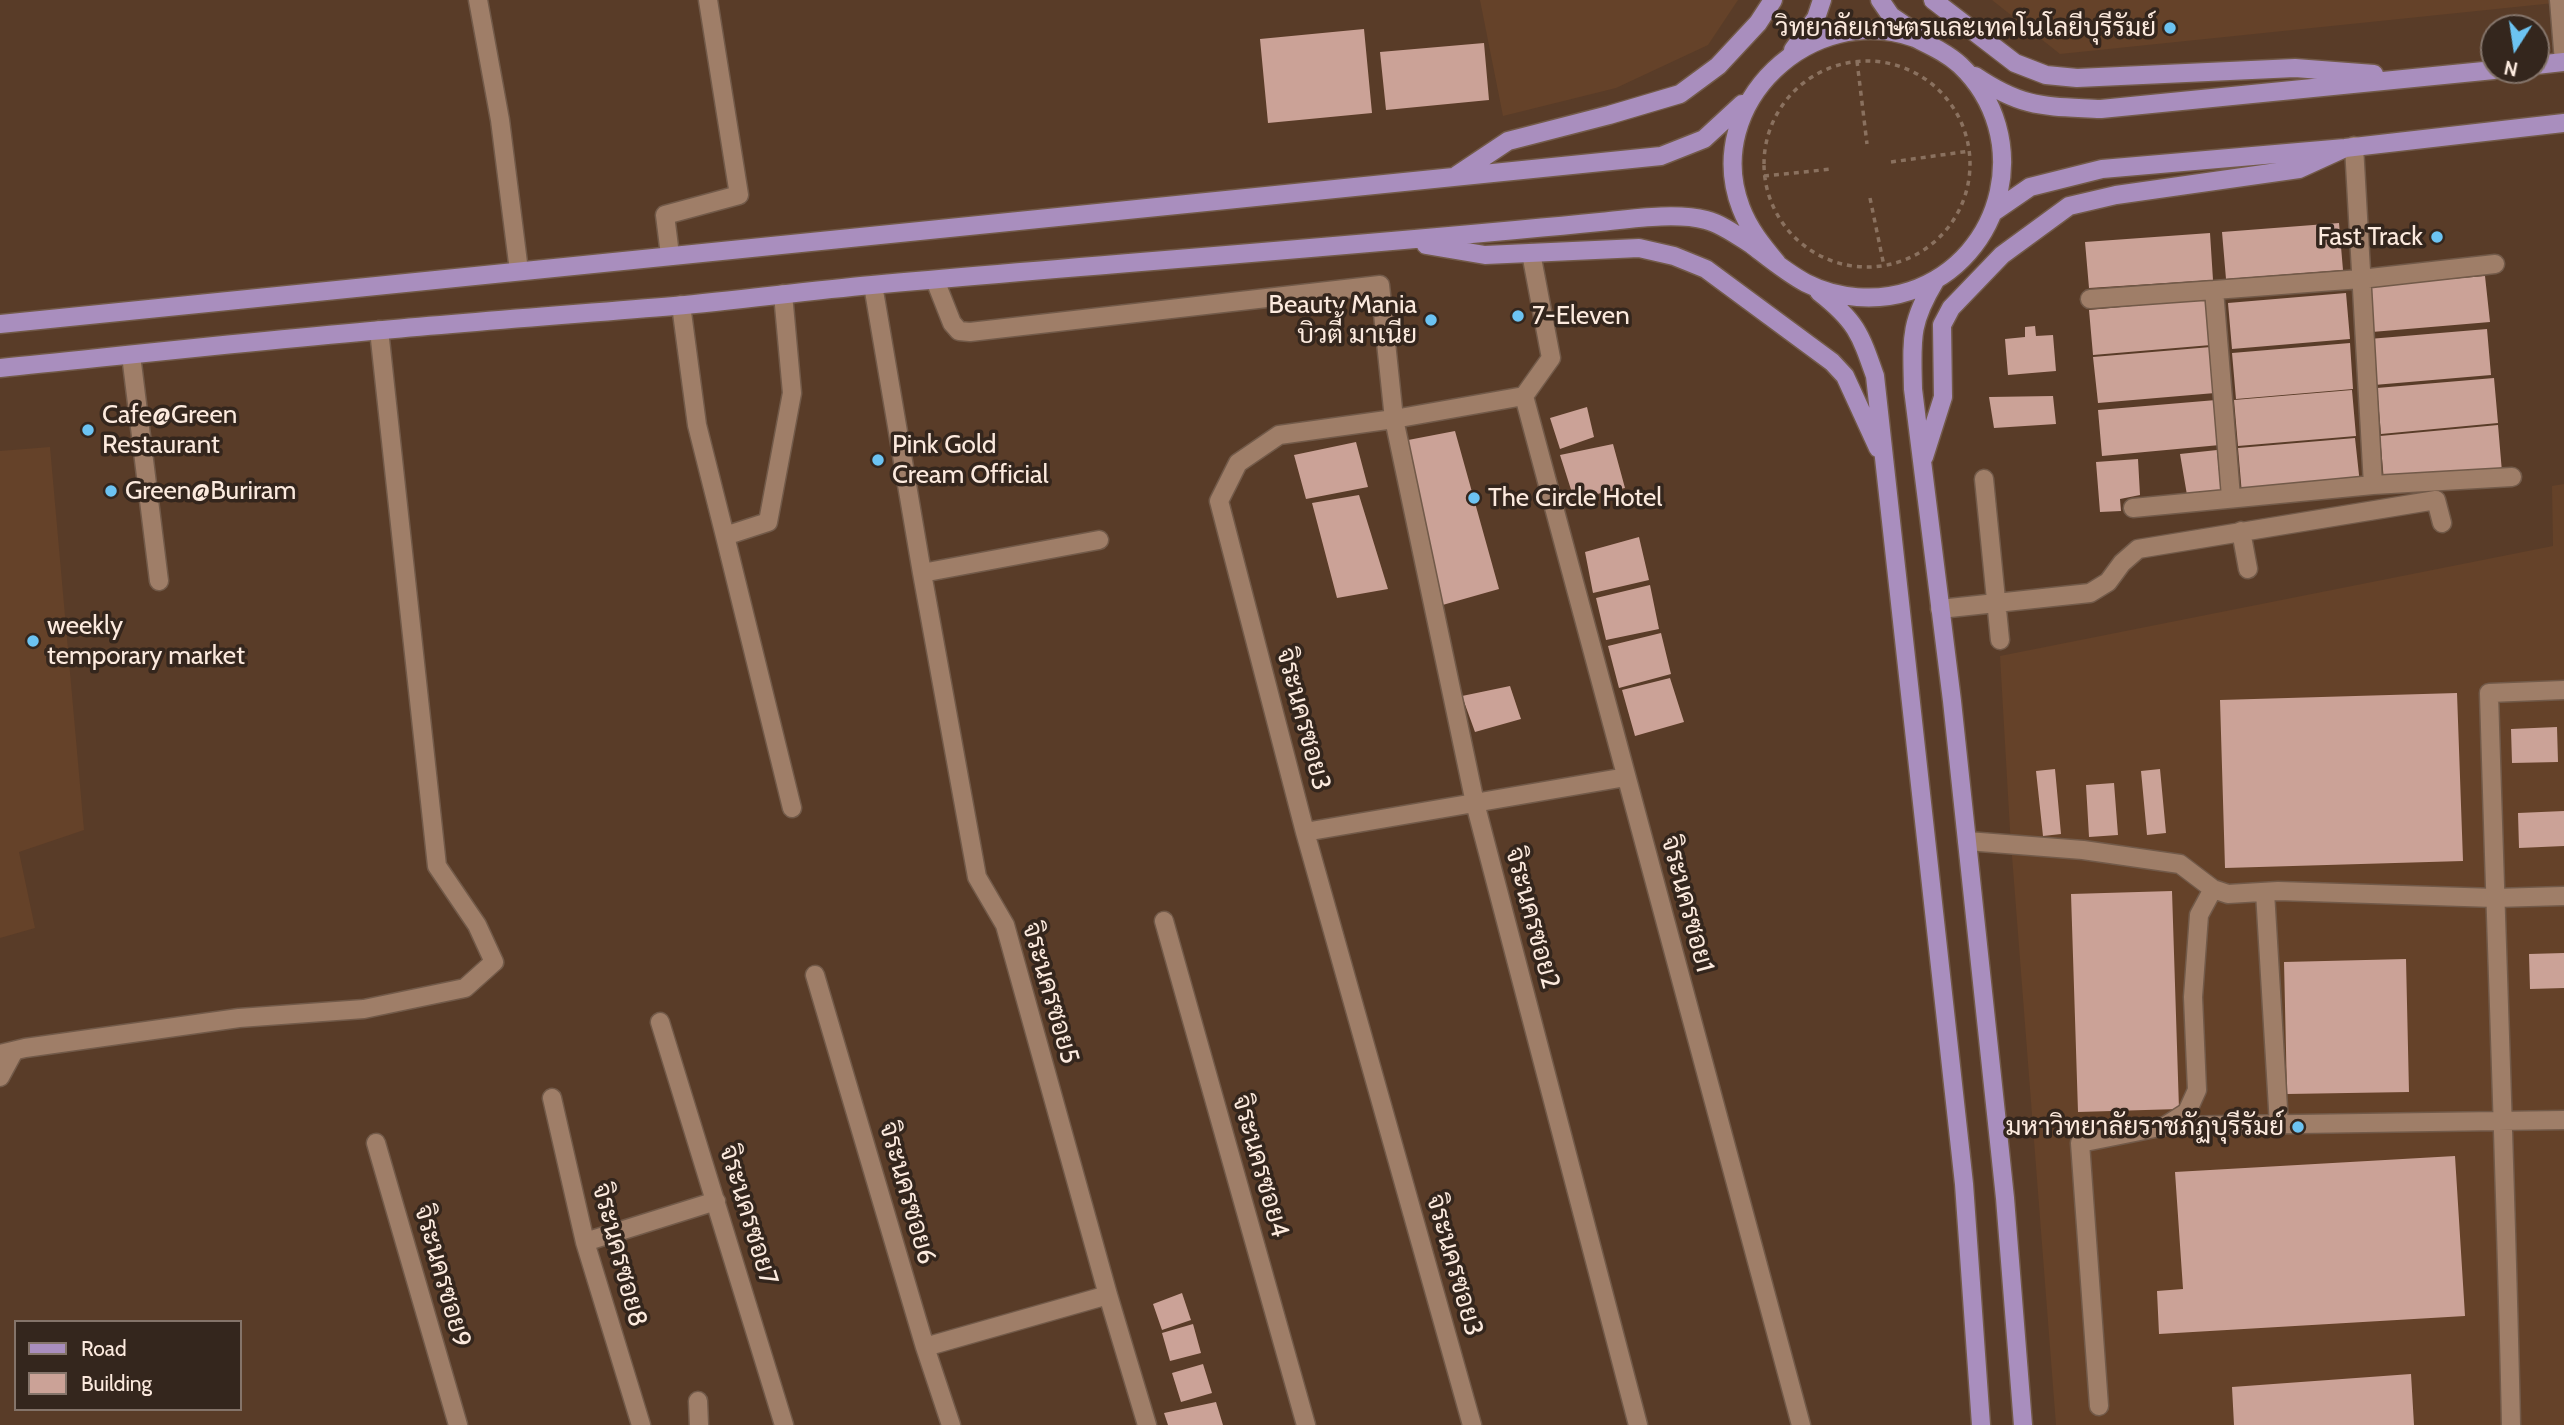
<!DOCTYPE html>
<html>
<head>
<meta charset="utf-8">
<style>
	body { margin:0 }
	#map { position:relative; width:2564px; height:1425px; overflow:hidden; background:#593c28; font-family:Cabin,sans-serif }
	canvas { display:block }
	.legend { position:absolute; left:14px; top:1320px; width:228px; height:91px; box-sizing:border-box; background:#34261d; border:2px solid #84746a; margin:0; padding:9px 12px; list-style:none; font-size:21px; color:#fceade }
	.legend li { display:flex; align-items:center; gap:14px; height:35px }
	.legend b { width:35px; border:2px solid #84746a }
	.north { position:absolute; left:2480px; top:14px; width:70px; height:70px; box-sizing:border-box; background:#34261d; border:2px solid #84746a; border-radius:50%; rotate:192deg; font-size:19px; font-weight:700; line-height:28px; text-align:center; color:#fceade }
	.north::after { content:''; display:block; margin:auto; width:24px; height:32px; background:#6cc3f2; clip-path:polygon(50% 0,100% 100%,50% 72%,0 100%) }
</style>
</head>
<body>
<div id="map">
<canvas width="2564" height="1425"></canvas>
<ul class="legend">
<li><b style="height:9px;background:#a98ebe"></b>Road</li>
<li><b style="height:19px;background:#cba297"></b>Building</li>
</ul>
<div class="north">N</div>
</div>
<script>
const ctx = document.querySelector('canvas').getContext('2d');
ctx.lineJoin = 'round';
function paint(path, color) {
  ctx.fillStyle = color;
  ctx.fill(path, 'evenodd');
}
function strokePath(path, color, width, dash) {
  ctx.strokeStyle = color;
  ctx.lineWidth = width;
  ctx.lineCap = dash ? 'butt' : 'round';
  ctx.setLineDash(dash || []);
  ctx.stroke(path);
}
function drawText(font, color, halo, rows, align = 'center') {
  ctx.font = font + ' Cabin,Sarabun,sans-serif';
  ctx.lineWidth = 7;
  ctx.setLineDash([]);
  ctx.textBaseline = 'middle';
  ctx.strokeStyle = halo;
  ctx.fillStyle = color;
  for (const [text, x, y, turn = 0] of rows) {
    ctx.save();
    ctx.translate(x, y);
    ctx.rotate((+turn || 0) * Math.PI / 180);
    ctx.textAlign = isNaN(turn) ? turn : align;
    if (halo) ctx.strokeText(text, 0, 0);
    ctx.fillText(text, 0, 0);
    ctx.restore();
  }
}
const built = new Path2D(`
	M 1480,0 L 1738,0 L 1708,45 L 1616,88 L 1503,116 Z
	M 1992,0 L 2564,0 L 2564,2 L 2060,54 Z
	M 50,447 L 84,830 L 19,852 L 35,928 L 0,938 L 0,451 Z
	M 2564,484 L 2564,1425 L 2056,1425 L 2010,830 L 2000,656 L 2553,546 L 2552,486 Z`);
const building = new Path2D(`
	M 1364,29 L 1372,113 L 1268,123 L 1260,39 Z
	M 1484,43 L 1489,100 L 1386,110 L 1380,52 Z
	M 2339,223 L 2343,270 L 2226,279 L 2222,232 Z
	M 2210,233 L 2213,280 L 2089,288 L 2085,242 Z
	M 2485,276 L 2490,322 L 2372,332 L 2368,286 Z
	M 2346,293 L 2350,339 L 2232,349 L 2228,303 Z
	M 2207,299 L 2211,345 L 2093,355 L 2089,310 Z
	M 2035,326 L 2036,336 L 2053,335 L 2056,371 L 2008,375 L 2005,339 L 2025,337 L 2025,327 Z
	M 2487,329 L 2491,375 L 2374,385 L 2369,339 Z
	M 2350,343 L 2353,389 L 2236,399 L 2232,353 Z
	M 2211,347 L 2215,393 L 2098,403 L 2093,357 Z
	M 2494,378 L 2498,423 L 2381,434 L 2377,388 Z
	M 2352,390 L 2356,436 L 2238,446 L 2234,400 Z
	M 2053,396 L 2056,424 L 1994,428 L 1989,397 Z
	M 2216,400 L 2220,445 L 2102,456 L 2098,410 Z
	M 1587,407 L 1594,437 L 1560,449 L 1550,418 Z
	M 2498,425 L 2502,472 L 2384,481 L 2380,436 Z
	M 1455,431 L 1499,589 L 1439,606 L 1403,441 Z
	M 2355,438 L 2360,484 L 2242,494 L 2238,448 Z
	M 1356,442 L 1368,487 L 1306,499 L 1294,455 Z
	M 1613,444 L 1625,488 L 1574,499 L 1560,455 Z
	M 2217,450 L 2221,493 L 2187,495 L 2180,454 Z
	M 2138,459 L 2140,495 L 2120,499 L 2121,511 L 2100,512 L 2096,462 Z
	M 1359,495 L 1388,589 L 1337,598 L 1312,503 Z
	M 1639,537 L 1649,580 L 1593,593 L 1585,552 Z
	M 1650,585 L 1659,629 L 1606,640 L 1596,598 Z
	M 1661,633 L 1671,674 L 1619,688 L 1608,646 Z
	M 1670,678 L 1684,722 L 1635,736 L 1622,690 Z
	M 1510,686 L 1521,719 L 1475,732 L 1462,696 Z
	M 2457,693 L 2463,861 L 2225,868 L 2220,700 Z
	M 2557,727 L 2558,762 L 2512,763 L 2511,729 Z
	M 2055,769 L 2061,834 L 2043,836 L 2036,771 Z
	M 2160,769 L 2166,833 L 2147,835 L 2141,771 Z
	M 2114,783 L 2118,835 L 2089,837 L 2086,785 Z
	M 2564,811 L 2564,846 L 2519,848 L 2518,813 Z
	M 2172,891 L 2179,1109 L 2078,1112 L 2071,894 Z
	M 2564,953 L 2564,988 L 2530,989 L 2529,954 Z
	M 2406,959 L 2409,1092 L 2287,1094 L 2284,962 Z
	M 2455,1156 L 2465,1316 L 2159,1334 L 2157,1291 L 2183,1289 L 2175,1172 Z
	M 1182,1293 L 1191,1320 L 1162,1330 L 1153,1304 Z
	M 1193,1324 L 1201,1353 L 1170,1361 L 1162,1333 Z
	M 1203,1364 L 1212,1393 L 1181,1402 L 1172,1373 Z
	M 2411,1374 L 2414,1425 L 2234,1425 L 2232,1387 Z
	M 1216,1402 L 1223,1425 L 1168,1425 L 1164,1413 Z`);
const path = new Path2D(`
	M1764 164a103 103 0 1 1 206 0a103 103 0 1 1-206 0Z
	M 1857,61 L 1867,144
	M 1891,162 L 1970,151
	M 1764,176 L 1832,169
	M 1870,198 L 1884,266`);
const minor = new Path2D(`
	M 478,0 L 500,120 L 519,271
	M 2559,0 L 2564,62
	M 2354,146 L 2373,485
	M 670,255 L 665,215 L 739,195 L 708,0
	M 935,280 L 952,323 L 959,331 L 970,332 L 1380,285 L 1394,419 L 1475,803 L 1638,1425
	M 873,285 L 922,573 L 1099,540
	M 2090,299 L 2214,290
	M 681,305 L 697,425 L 725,536 L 768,522 L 792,393 L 783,294
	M 131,355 L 159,581
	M 1524,396 L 1801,1425
	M 1984,479 L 2000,640
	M 2231,497 L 2214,290 L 2361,279 L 2495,264
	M 2133,508 L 2373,485 L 2512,477
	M 2241,531 L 2248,569
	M 725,536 L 792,808
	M 922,573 L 977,877 L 1005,925 L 1108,1295 L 1147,1425
	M 1940,609 L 2090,593 L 2108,582 L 2122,563 L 2138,549 L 2436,500 L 2442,523
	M 1305,832 L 1626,777
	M 1967,841 L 2083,850 L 2180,864 L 2213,889 L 2228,894 L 2278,891 L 2495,898 L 2564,896
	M 2265,892 L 2279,1125
	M 1164,921 L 1306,1425
	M 815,975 L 925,1347 L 951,1425
	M 660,1022 L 784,1425
	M 0,1054 L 25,1048 L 239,1018 L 364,1009 L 465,988 L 494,962 L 477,925 L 437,866 L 379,330
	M 0,1077 L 14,1051
	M 552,1098 L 585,1242 L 641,1425
	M 2165,1126 L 2564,1120
	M 376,1143 L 458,1425
	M 585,1242 L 716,1201
	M 925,1347 L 1108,1295
	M 698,1401 L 699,1425
	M 2099,1406 L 2080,1143 L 2165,1126 L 2187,1112 L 2197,1090 L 2193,997 L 2199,915 L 2213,889
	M 1472,1425 L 1305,832 L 1219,501 L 1238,463 L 1279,435 L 1394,419 L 1524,396 L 1551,358 L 1531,253
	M 2511,1425 C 2506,1181 2496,937 2489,693 L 2564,690`);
const major = new Path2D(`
	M 1880,0 L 1891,16 L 1916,33
	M 1933,0 L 2015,63 L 2046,75 L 2077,78 L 2295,68 L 2374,74
	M 1793,50 L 1816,18 L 1822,0
	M 2536,65 L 2564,62
	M 1975,76 C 2024,109 2045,106 2101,109 L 2494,70
	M 1457,175 L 1508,141 L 1609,115 L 1680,94 L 1718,66 L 1758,23 L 1773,0
	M 1995,211 L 2030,187 L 2102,169 L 2345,148 L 2564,123
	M 1426,245 L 1485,255 L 1639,248 L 1674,256 L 1706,269 L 1832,362 L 1845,376 L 1878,448
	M 1935,281 C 1909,324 1912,340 1913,389 L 1952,701 L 2005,1198 L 2023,1425
	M 1819,292 C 1856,321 1860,333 1875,376 L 1964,1184 L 1981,1425
	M 0,324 L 1661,156 L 1704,139 L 1742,104
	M 0,368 C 128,355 255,341 383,330 C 480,321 577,314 674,306 C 740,300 806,291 872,285 C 1115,263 1357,246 1600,222 C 1630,219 1676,212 1706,220 C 1722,224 1738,236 1752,245 C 1769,258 1787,273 1806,283 C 1837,299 1877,302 1910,291 C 2006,259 2034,135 1960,65 C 1947,53 1931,46 1915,38 C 1812,0 1701,104 1741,208 C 1749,229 1762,245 1777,263
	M 1924,457 L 1943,397 L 1942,325 L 1951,308 L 2002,255 L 2069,206 L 2116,195 L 2299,169 L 2345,148`);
const markers = [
	[2170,28,7,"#6cc3f2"],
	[2437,237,7,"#6cc3f2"],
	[1518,316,7,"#6cc3f2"],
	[1431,320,7,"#6cc3f2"],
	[88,430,7,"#6cc3f2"],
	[878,460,7,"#6cc3f2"],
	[111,491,7,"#6cc3f2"],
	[1474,498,7,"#6cc3f2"],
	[33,641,7,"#6cc3f2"],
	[2298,1127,7,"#6cc3f2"]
];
const poiNames = [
	["วิทยาลัยเกษตรและเทคโนโลยีบุรีรัมย์",2156,28,"right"],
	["Fast Track",2423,237,"right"],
	["Beauty Mania",1417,305,"right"],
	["บิวตี้ มาเนีย",1417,335,"right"],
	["7-Eleven",1532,316],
	["Cafe@Green",102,415],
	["Restaurant",102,445],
	["Pink Gold",892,445],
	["Cream Official",892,475],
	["Green@Buriram",125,491],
	["The Circle Hotel",1488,498],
	["weekly",47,626],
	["temporary market",47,656],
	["มหาวิทยาลัยราชภัฏบุรีรัมย์",2284,1127,"right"]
];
const streetNames = [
	["จิระนครซอย3",1303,719,75],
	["จิระนครซอย1",1687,904,75],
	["จิระนครซอย2",1532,918,75],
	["จิระนครซอย5",1050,993,74],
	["จิระนครซอย4",1260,1166,74],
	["จิระนครซอย6",907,1193,74],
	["จิระนครซอย7",748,1215,73],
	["จิระนครซอย8",619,1255,75],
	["จิระนครซอย3",1454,1265,74],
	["จิระนครซอย9",442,1276,74]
];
paint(built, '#654229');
paint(building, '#cba297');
strokePath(minor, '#725a49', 21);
strokePath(major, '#725a49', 21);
strokePath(path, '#8a715f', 3.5, [5, 5]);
strokePath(minor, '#9f7e68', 18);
strokePath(major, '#a98ebe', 18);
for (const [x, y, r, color] of markers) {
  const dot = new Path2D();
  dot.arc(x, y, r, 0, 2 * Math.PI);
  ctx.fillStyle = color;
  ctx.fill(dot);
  strokePath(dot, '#34261d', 2.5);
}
drawText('26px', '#fceade', '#34261d', poiNames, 'left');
drawText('26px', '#fceade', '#34261d', streetNames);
</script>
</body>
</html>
